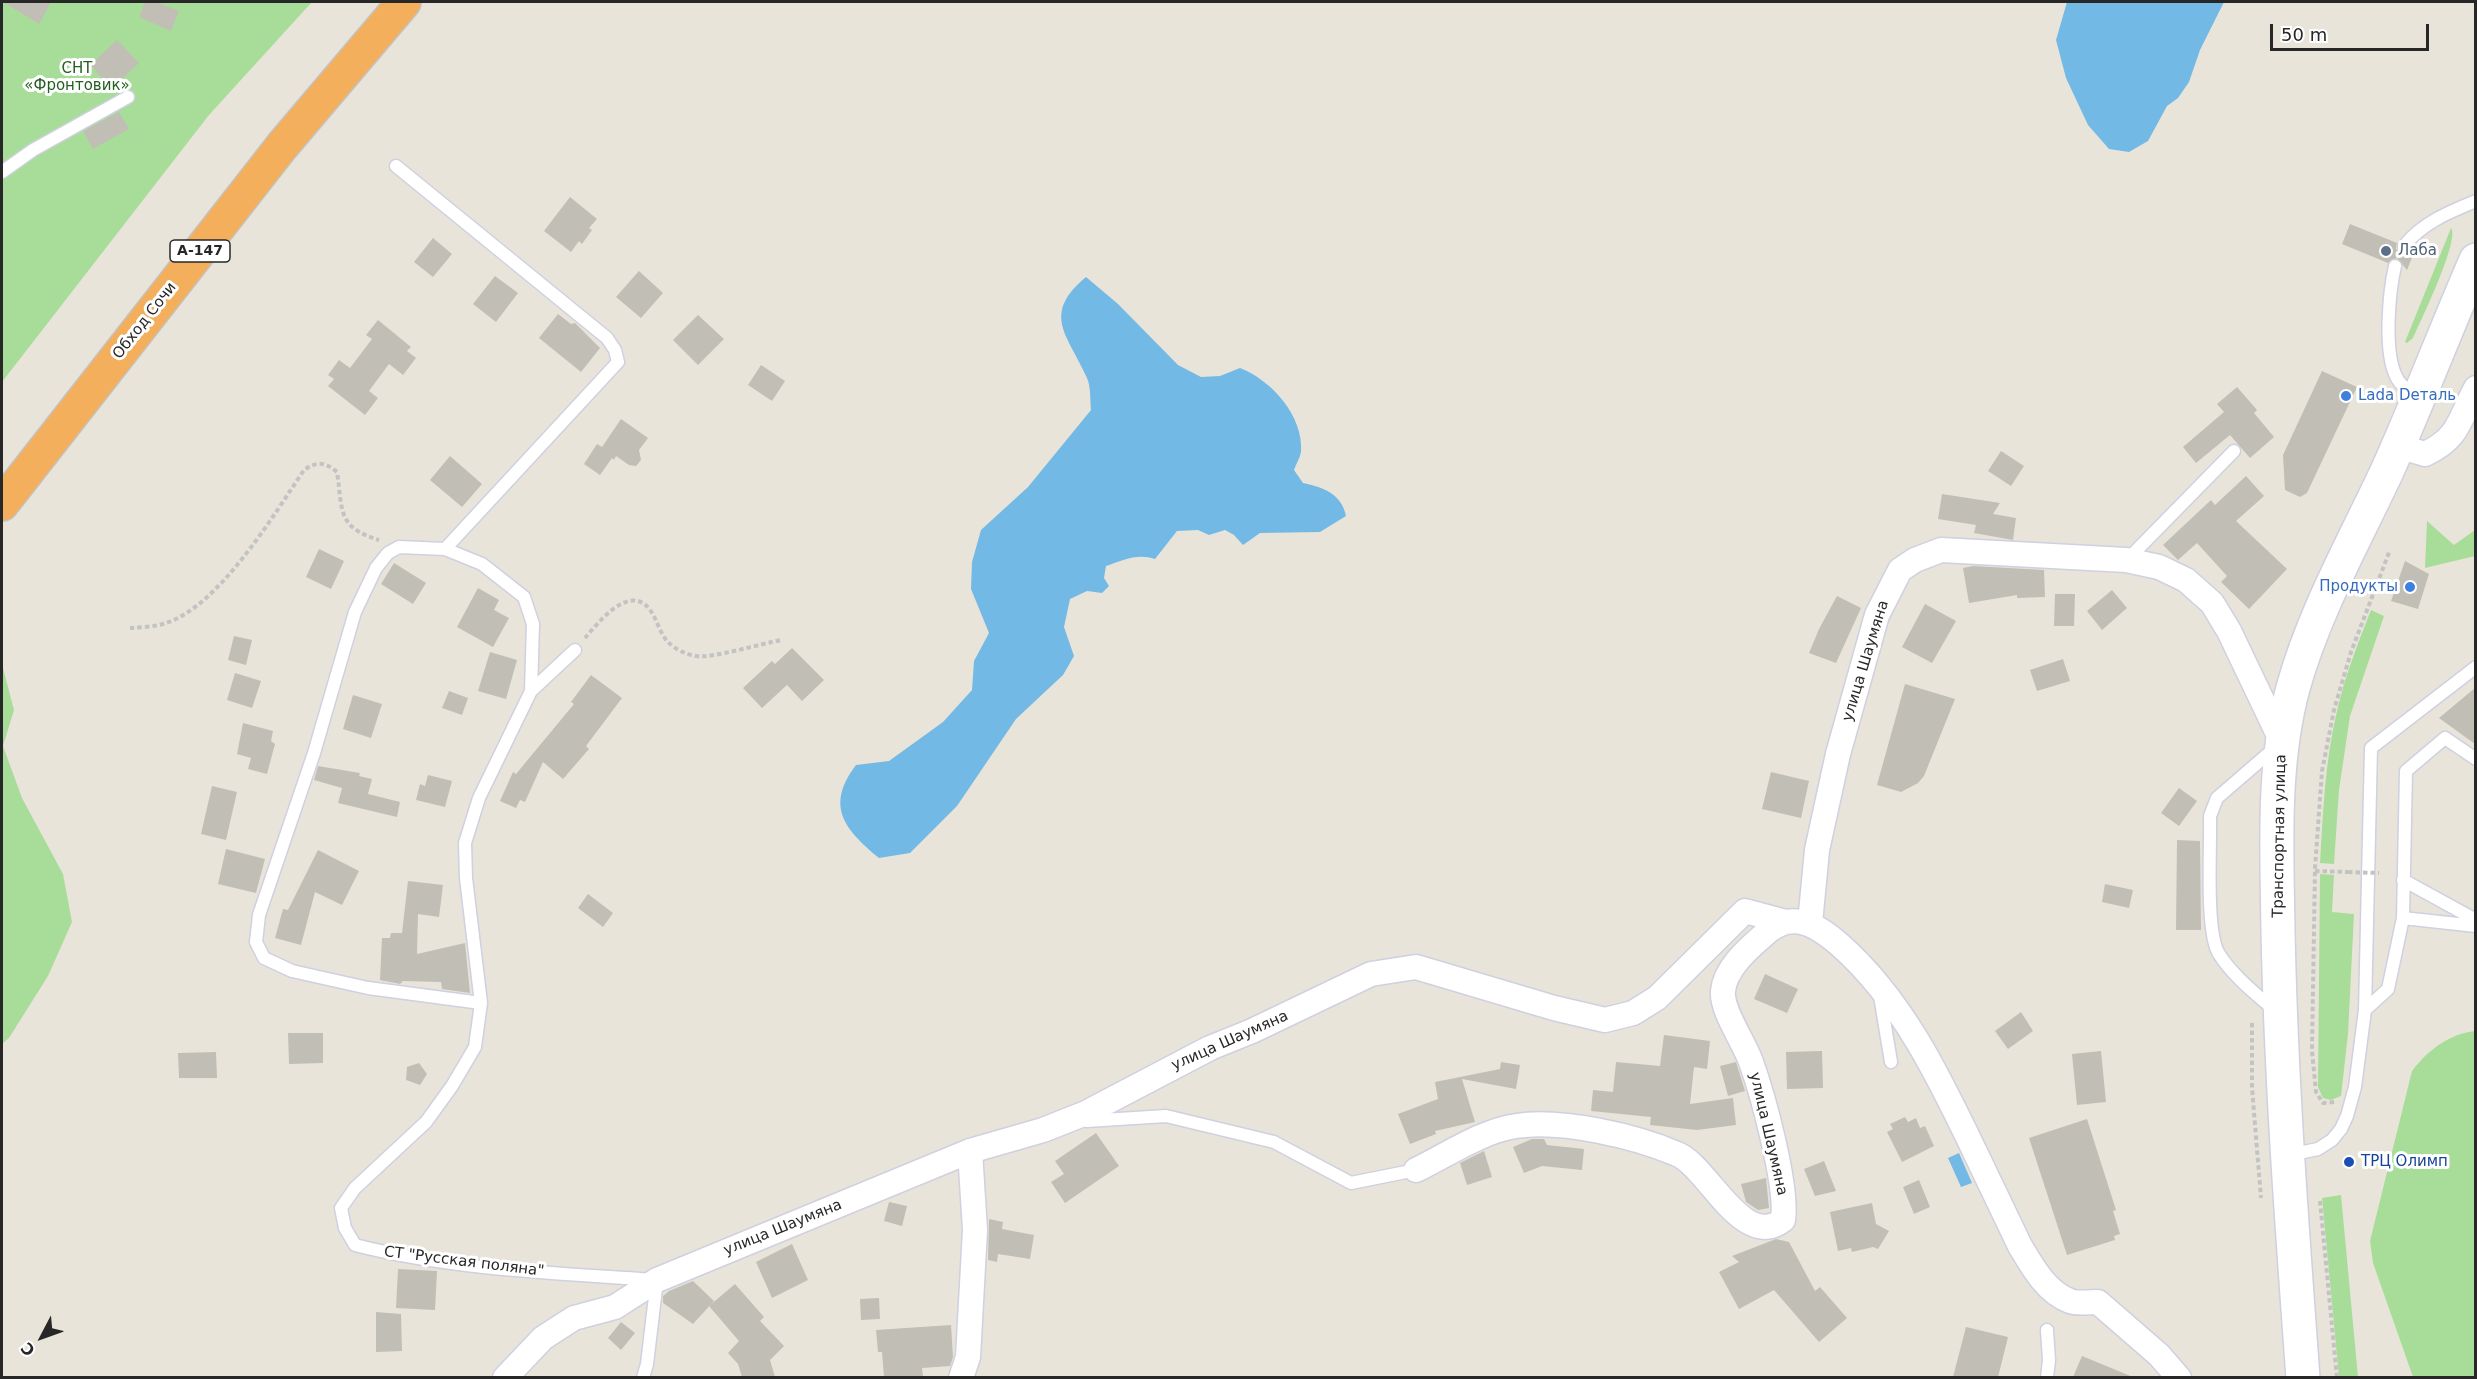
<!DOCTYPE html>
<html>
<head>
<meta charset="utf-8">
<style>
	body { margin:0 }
	#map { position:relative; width:2477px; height:1379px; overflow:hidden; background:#e9e4da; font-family:"DejaVu Sans",sans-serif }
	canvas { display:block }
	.frame { position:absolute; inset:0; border:3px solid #272727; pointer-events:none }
	.north { position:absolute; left:12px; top:1307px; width:60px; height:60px; -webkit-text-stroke:4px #fff; paint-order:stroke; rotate:229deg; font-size:16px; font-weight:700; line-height:24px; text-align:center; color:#272727 }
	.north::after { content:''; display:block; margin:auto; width:21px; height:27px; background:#272727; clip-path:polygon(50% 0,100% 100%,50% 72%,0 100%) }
	.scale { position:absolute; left:2270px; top:24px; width:159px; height:27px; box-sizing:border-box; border:3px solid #272727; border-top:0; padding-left:8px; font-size:18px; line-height:21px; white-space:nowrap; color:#272727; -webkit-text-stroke:4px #fff; paint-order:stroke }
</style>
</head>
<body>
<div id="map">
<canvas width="2477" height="1379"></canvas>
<div class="frame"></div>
<div class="north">С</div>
<div class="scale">50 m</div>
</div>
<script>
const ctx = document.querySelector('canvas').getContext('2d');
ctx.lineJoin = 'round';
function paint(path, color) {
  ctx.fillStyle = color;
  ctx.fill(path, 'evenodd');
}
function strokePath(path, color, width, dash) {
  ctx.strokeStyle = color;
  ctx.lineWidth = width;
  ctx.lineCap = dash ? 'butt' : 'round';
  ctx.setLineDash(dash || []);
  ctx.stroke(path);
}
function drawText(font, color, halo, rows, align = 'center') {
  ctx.font = font + ' "DejaVu Sans",sans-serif';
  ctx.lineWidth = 6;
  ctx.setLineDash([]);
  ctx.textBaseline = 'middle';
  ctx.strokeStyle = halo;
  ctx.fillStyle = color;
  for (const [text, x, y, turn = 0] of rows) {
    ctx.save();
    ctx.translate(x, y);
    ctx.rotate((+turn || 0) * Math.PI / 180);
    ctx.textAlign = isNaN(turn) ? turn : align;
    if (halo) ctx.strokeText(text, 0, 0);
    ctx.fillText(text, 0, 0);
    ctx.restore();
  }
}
const green = new Path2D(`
	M 2,2 L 312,2 L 209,115 L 2,382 Z
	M 2451,228 C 2460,240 2421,320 2413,338 L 2407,343 L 2405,342 Z
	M 2427,521 L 2454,545 L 2475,530 L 2475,556 L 2425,568 Z
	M 2371,610 L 2384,616 L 2350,716 L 2339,790 L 2334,864 L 2320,863 C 2323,812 2325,761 2337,711 C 2345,676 2358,643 2371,610 Z
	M 2,664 L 14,710 L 3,746 L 22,798 L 63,874 L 72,922 L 48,976 L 9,1038 L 2,1044 Z
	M 2320,874 L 2334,875 L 2332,912 L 2354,914 L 2348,1034 L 2341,1096 L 2331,1100 L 2323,1098 L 2318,1087 Z
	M 2475,1031 L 2475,1377 L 2413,1377 L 2373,1263 L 2370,1241 L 2412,1071 C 2428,1050 2449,1034 2475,1031 Z
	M 2341,1195 L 2358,1377 L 2339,1377 L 2322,1198 Z`);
const water = new Path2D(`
	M 2067,2 L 2224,2 L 2200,50 L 2189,82 L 2178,98 L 2167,106 L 2148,141 L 2129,152 L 2109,149 L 2088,125 L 2066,78 L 2056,40 Z
	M 1086,277 L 1118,304 L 1178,365 L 1201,377 L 1220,376 L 1240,368 C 1271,380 1304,416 1301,452 C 1300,458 1296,464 1294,470 L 1303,483 C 1323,487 1342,494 1346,516 L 1320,532 L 1260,533 L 1243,545 L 1234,535 L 1225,530 L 1209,535 L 1198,530 L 1177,531 L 1155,559 C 1138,553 1123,560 1106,566 L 1104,578 L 1109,586 L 1102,593 L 1087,591 L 1070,599 L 1064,627 L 1074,656 L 1063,675 L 1016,719 L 957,806 L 910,853 L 879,858 C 844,829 825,806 856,765 L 889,761 L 943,722 L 972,690 L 974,661 L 989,633 L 971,589 L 972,562 L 981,530 L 1028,487 L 1091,410 C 1090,400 1091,387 1087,378 C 1069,336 1040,315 1086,277 Z
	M 1959,1153 L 1972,1183 L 1961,1187 L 1948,1158 Z`);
const building = new Path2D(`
	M 3,2 L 51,2 L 39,24 Z
	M 145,2 L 156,2 L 179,11 L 171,31 L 139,17 Z
	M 117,40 L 139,63 L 112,88 L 90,65 Z
	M 119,112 L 129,129 L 93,149 L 83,131 Z
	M 570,197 L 597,219 L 589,228 L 592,230 L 582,244 L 579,241 L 571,252 L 544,231 Z
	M 2350,224 L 2397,243 L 2396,249 L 2402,254 L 2415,250 L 2407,270 L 2397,258 L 2388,263 L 2342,244 Z
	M 433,238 L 452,254 L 433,277 L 414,262 Z
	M 639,271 L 663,293 L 641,318 L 616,297 Z
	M 495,276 L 518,293 L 496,322 L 473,304 Z
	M 558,314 L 571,324 L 575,323 L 600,348 L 581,372 L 539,338 Z
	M 698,315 L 724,339 L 698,365 L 673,340 Z
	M 378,320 L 411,347 L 407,351 L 416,358 L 403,375 L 389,364 L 369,391 L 378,398 L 365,415 L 328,386 L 334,379 L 328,375 L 339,360 L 350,368 L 372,339 L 366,335 Z
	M 761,365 L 785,381 L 772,401 L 748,385 Z
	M 2322,371 L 2357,387 L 2307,493 L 2300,497 L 2285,490 L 2283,455 Z
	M 2237,387 L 2257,410 L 2254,413 L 2274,437 L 2250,458 L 2230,435 L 2196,463 L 2183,447 L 2224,412 L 2217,404 Z
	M 621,419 L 648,438 L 639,450 L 641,460 L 636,466 L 629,465 L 616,456 L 614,460 L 612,458 L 600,475 L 584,464 L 597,444 L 602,447 Z
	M 2001,451 L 2024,466 L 2011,486 L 1988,471 Z
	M 450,456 L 482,484 L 462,507 L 430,480 Z
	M 2246,476 L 2264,496 L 2236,521 L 2287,569 L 2249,609 L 2221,582 L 2227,576 L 2197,543 L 2178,560 L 2163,545 L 2211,500 L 2215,505 Z
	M 1942,494 L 2000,503 L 1993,514 L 2016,518 L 2013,540 L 1974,533 L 1976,525 L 1938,519 Z
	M 319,549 L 344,561 L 331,589 L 306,577 Z
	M 2405,561 L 2429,574 L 2418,609 L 2391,601 Z
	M 394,563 L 426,583 L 413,604 L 381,584 Z
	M 1973,566 L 2044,570 L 2045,597 L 2017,598 L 2017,595 L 1969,603 L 1963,568 Z
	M 478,588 L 499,600 L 494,610 L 509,618 L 493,647 L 457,627 Z
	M 2112,590 L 2127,608 L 2102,630 L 2087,611 Z
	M 2055,594 L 2075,594 L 2074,626 L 2054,626 Z
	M 1837,596 L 1861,608 L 1836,663 L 1809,653 L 1819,629 Z
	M 1925,604 L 1956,621 L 1932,663 L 1902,647 Z
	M 234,636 L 252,640 L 246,665 L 228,660 Z
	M 792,648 L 824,680 L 802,701 L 787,685 L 762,708 L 743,688 L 772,661 L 775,664 Z
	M 490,652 L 517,660 L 506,699 L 478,691 Z
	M 2063,659 L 2070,681 L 2037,691 L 2030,670 Z
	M 235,673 L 261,681 L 252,708 L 227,700 Z
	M 591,675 L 622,698 L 586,746 L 589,749 L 563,779 L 543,762 L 525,802 L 520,800 L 516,808 L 500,801 L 513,772 L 516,774 L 574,704 L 571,702 Z
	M 1905,684 L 1955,699 L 1924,776 L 1918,783 L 1901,792 L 1877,785 Z
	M 2475,688 L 2475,744 L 2439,718 Z
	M 449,691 L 468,698 L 462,715 L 442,708 Z
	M 353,695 L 382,704 L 371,738 L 343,729 Z
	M 243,723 L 273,731 L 271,741 L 275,744 L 267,774 L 248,769 L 251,758 L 237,754 Z
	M 318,766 L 360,773 L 359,776 L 372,779 L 368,794 L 400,802 L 397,817 L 338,803 L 342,788 L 314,780 Z
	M 1771,772 L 1809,781 L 1801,818 L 1762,809 Z
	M 428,775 L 452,781 L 445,807 L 416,800 L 420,784 L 425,786 Z
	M 212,786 L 237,792 L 226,840 L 201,834 Z
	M 2179,788 L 2197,801 L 2179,826 L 2161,813 Z
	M 2177,840 L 2200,841 L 2201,930 L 2176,930 Z
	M 226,849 L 265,859 L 256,893 L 218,884 Z
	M 318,850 L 359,871 L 342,905 L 315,892 L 301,945 L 275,938 L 283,909 L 288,910 Z
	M 408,881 L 443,885 L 439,917 L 418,914 L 417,954 L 465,943 L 470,993 L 442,989 L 441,982 L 403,981 L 400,984 L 380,980 L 382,938 L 390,938 L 391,933 L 402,933 Z
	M 2105,884 L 2133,890 L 2129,908 L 2102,902 Z
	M 588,894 L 613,913 L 603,927 L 578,908 Z
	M 1765,974 L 1798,989 L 1787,1013 L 1754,999 Z
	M 2021,1012 L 2033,1031 L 2008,1049 L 1995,1031 Z
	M 288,1033 L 323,1033 L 323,1063 L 289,1064 Z
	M 1664,1035 L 1710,1041 L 1707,1069 L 1694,1067 L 1690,1104 L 1733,1098 L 1736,1125 L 1697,1130 L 1650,1125 L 1651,1117 L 1591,1111 L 1593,1090 L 1613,1092 L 1616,1062 L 1660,1066 Z
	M 1822,1051 L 1823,1088 L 1787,1089 L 1786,1052 Z
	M 2101,1051 L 2106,1102 L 2077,1105 L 2072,1054 Z
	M 216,1052 L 217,1078 L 179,1078 L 178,1053 Z
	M 1501,1062 L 1520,1065 L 1516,1089 L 1462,1079 L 1475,1122 L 1435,1131 L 1436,1134 L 1410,1144 L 1398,1114 L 1438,1099 L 1435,1082 L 1500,1069 Z
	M 1736,1062 L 1745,1091 L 1728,1096 L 1720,1066 Z
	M 419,1063 L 427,1074 L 420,1085 L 406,1080 L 407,1067 Z
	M 1905,1117 L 1908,1122 L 1916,1118 L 1920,1128 L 1925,1126 L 1934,1146 L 1902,1162 L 1887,1132 L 1893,1129 L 1890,1124 Z
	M 2087,1119 L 2116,1210 L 2113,1211 L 2120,1234 L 2114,1236 L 2115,1240 L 2067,1255 L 2029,1138 Z
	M 1096,1133 L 1119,1166 L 1065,1203 L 1051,1182 L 1064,1174 L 1055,1161 Z
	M 1532,1139 L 1544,1139 L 1547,1145 L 1584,1149 L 1582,1170 L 1542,1166 L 1524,1173 L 1513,1147 Z
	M 1484,1151 L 1492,1177 L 1467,1185 L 1460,1163 Z
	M 1824,1161 L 1836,1191 L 1815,1196 L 1804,1169 Z
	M 1766,1178 L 1769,1208 L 1758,1210 L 1746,1202 L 1741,1184 Z
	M 1919,1180 L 1930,1207 L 1914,1214 L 1903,1187 Z
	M 889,1202 L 907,1206 L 902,1226 L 884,1221 Z
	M 1872,1203 L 1876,1224 L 1889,1231 L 1878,1249 L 1873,1247 L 1852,1252 L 1851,1248 L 1838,1251 L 1830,1212 Z
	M 989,1219 L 1003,1222 L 1002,1229 L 1034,1235 L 1030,1259 L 998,1254 L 997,1262 L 988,1260 Z
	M 1776,1239 L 1789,1242 L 1815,1291 L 1820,1287 L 1847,1318 L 1819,1342 L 1774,1290 L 1739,1309 L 1719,1272 L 1739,1262 L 1732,1256 Z
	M 792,1244 L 808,1280 L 772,1298 L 756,1262 Z
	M 398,1269 L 437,1271 L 435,1310 L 396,1308 Z
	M 693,1281 L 714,1301 L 693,1324 L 663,1303 L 663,1296 L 669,1291 Z
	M 735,1284 L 764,1317 L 760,1321 L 784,1346 L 770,1360 L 775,1377 L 742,1377 L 738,1364 L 728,1353 L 739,1341 L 709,1306 Z
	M 879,1298 L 880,1319 L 861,1320 L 860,1299 Z
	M 376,1312 L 401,1314 L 402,1351 L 376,1352 Z
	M 621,1322 L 635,1333 L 621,1350 L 608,1338 Z
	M 951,1325 L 953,1357 L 950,1366 L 922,1368 L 923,1377 L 884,1377 L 882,1352 L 878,1352 L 876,1330 Z
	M 1966,1327 L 2008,1337 L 1998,1377 L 1953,1377 Z
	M 2082,1356 L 2133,1377 L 2073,1377 Z`);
const path = new Path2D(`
	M 130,628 C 141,627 155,627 166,623 C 219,606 273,516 304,470 C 317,461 325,462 337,472 C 343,510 336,527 379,540
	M 585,638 C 598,623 630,582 650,610 C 657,619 660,634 668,642 C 675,649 685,654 696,656 C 710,659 764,643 781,640
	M 2315,871 L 2348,872
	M 2252,1023 L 2252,1088 L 2261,1198
	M 2334,1102 L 2323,1103 L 2316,1092 L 2312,1051 L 2315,868 L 2322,771 L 2334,710 L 2351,652 L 2390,550
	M 2320,1201 L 2337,1378`);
const lane = new Path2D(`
	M 396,166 L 607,338 L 615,350 L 618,362 L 445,549
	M 2,172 L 33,150 L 128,97
	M 2404,246 C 2422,223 2449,212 2476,201
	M 2395,266 C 2389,292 2384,348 2395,374 C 2399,385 2408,390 2417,397
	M 2127,560 L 2234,451
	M 531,691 L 575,650
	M 2403,880 L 2476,920
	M 2403,918 L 2476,926
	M 1880,996 L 1891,1062
	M 481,1003 L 368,988 L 292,971 L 264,958 L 256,942 L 259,915 L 314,753 L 355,612 L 376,568 L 388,553 L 399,547 L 445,549 L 482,564 L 524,597 L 533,624 L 531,691 L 479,798 L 465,843 L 466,878 L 481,1003 L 475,1047 L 452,1086 L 426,1122 L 355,1188 L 341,1208 L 345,1228 L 355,1245 C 453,1270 556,1273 657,1280 L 647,1364 L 643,1378
	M 2274,1010 C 2255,993 2233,976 2219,954 C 2205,932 2211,845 2210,816 L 2217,798 L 2276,747
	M 2365,1010 L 2388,989 L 2403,918 L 2406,771 L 2445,738 L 2476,759
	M 1087,1121 L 1166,1116 L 1274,1142 L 1351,1183 L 1416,1170
	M 2289,1155 L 2318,1149 L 2332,1140 L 2341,1129 L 2347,1116 L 2355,1087 L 2365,1010 L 2371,748 L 2476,667
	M 2047,1378 L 2049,1360 L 2047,1330`);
const street = new Path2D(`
	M 2398,446 L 2425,454 C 2460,438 2459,419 2476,388
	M 1810,923 L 1817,850 L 1838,754 L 1877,615 L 1900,570 L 1915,560 L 1941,550 L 2126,560 L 2159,567 L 2186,580 L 2212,603 L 2229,631 L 2282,742
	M 1416,1170 C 1447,1155 1482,1131 1516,1126 C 1562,1119 1635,1136 1677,1154 C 1708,1166 1742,1251 1783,1220 C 1788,1187 1763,1095 1751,1062 C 1744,1042 1721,1010 1723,991 C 1725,968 1749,948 1765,934 C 1792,909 1817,925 1840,945 C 1903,1001 1939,1077 1975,1152 C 1990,1183 2005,1215 2020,1246 C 2032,1266 2046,1292 2070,1301 C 2077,1304 2090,1302 2098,1302 L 2159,1355 L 2179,1378
	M 505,1378 L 543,1338 L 574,1318 L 615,1307 L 657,1280 L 970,1151 L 1043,1130 L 1086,1113 L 1210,1048 L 1252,1031 L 1371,974 L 1416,967 L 1554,1008 L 1605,1020 L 1633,1013 L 1657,998 L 1745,911 L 1786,922
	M 961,1378 L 968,1357 L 975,1230 L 970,1151`);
const secondary = new Path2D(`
	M 2303,1378 C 2292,1228 2281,1080 2278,930 C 2277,850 2272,766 2293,688 C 2314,612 2355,540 2388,469 C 2419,400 2446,329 2476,260`);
const highway = new Path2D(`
	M 2,504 L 282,146 L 404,2`);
const pathBridge = new Path2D(`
	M 2348,872 L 2379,873`);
const markers = [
	[2386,251,6,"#5c6f8a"],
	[2346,396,6,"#3f7fe0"],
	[2410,587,6,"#3f7fe0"],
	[2349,1162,6,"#1a4fb4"]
];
const shields = [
	[200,251,60]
];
const shieldNames = [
	["А-147",200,251]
];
const parkNames = [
	["СНТ",77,69],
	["«Фронтовик»",77,86]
];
const serviceNames = [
	["Лаба",2398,251]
];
const streetNames = [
	["Обход Сочи",145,321,-52],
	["улица Шаумяна",1866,661,-73],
	["Транспортная улица",2280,836,-89],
	["улица Шаумяна",1230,1041,-24],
	["улица Шаумяна",1768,1134,77],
	["улица Шаумяна",783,1228,-22],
	["СТ \"Русская поляна\"",464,1262,7]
];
const shopNames = [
	["Lada Dеталь",2358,396],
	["Продукты",2398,587,"right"]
];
const transitNames = [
	["ТРЦ Олимп",2361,1162]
];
paint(green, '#a8dd99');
paint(water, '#72b9e5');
paint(building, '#c1beb6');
strokePath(lane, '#cfd0e0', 15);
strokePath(street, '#cfd0e0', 27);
strokePath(secondary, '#cfd0e0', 36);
strokePath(highway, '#c3c3c3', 36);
strokePath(path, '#c3c3c3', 4, [4.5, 3]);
strokePath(lane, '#fff', 12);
strokePath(street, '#fff', 24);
strokePath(secondary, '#fff', 33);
strokePath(highway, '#f3af5b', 33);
strokePath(pathBridge, '#c3c3c3', 4, [4.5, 3]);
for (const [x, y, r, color] of markers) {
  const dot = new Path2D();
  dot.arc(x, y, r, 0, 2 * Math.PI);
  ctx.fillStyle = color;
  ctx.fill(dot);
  strokePath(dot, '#fff', 2);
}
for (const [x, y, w] of shields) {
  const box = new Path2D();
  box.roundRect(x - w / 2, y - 11, w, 22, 4.5);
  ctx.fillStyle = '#fff';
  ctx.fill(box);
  strokePath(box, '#272727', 1.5);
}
drawText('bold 14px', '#272727', null, shieldNames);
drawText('15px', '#235e1e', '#fff', parkNames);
drawText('15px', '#4e5e75', '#fff', serviceNames, 'left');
drawText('15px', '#272727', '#fff', streetNames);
drawText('15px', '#366cbe', '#fff', shopNames, 'left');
drawText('15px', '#164399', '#fff', transitNames, 'left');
</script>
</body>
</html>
